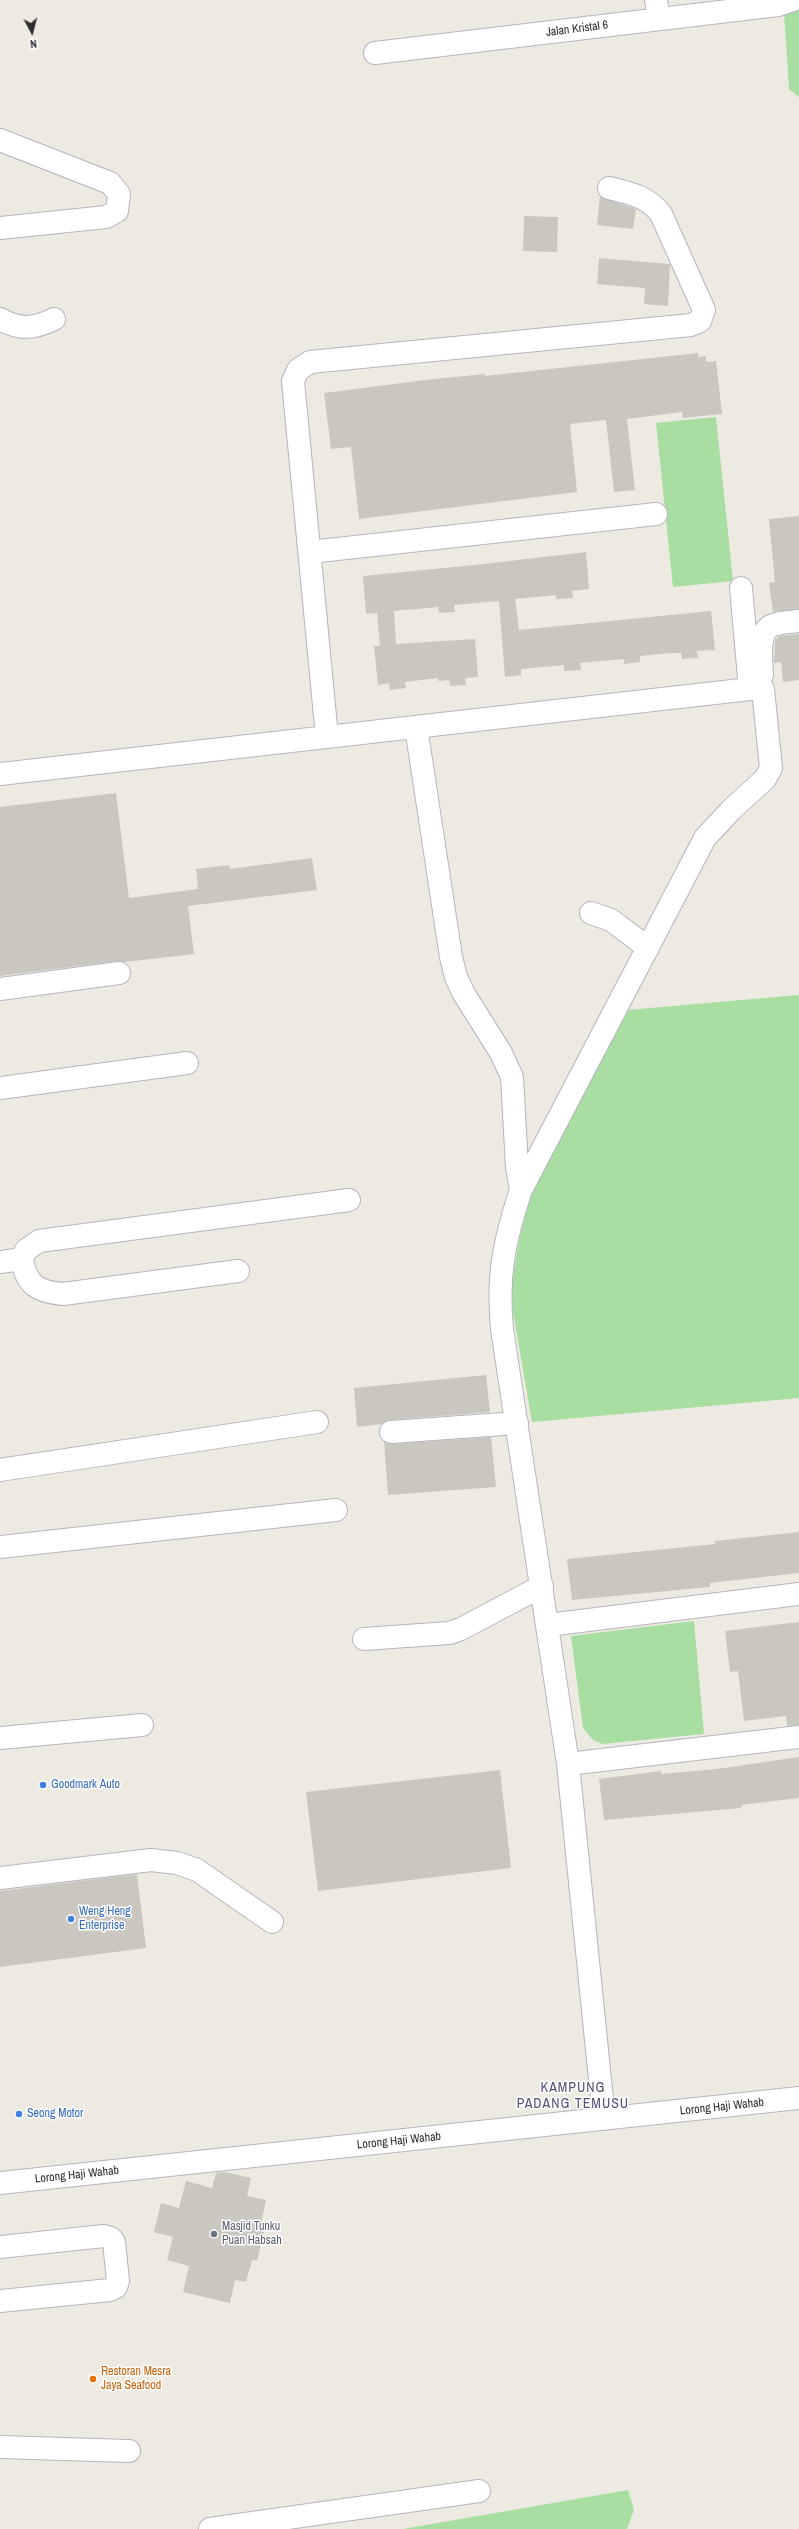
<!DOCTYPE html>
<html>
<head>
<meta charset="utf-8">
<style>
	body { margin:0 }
	#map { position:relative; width:799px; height:2529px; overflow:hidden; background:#edebe1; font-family:"Archivo Narrow",sans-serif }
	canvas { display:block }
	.north { position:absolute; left:12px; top:12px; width:40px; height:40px; -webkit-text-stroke:3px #fff; paint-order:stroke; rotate:173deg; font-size:11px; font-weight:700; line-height:16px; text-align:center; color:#2d2d2d }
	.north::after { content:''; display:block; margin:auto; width:14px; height:18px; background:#2d2d2d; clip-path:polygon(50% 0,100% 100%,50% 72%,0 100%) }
</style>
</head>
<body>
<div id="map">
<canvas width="799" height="2529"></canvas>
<div class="north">N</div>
</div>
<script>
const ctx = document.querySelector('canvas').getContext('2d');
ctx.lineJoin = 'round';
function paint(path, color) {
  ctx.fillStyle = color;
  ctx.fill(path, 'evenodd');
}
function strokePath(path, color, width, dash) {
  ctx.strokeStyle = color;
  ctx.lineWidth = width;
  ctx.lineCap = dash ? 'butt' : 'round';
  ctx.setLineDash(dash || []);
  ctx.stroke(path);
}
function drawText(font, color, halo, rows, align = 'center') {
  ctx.font = font + ' "Archivo Narrow",sans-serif';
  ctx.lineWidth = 3;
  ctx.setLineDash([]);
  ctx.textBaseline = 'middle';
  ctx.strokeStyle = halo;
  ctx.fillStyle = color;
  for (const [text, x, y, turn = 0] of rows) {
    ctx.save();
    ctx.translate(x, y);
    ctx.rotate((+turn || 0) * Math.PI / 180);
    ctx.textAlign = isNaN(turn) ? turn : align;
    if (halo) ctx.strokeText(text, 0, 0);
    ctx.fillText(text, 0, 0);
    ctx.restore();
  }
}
const green = new Path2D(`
	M 799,0 L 799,97 L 789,89 L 784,13 Z
	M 716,417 L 733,581 L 673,587 L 656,423 Z
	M 799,995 L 799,1398 L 532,1422 L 510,1295 L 520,1235 L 532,1191 L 627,1010 Z
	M 694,1621 L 704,1734 L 602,1744 L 592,1739 L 583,1728 L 571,1636 Z
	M 628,2490 L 634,2510 L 627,2529 L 403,2529 Z`);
const building = new Path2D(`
	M 600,197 L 636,209 L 633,229 L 597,225 Z
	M 524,216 L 558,217 L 557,252 L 523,251 Z
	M 599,258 L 670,264 L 668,306 L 644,304 L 645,288 L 597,284 Z
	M 698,353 L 698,357 L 706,356 L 706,362 L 716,361 L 722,414 L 683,418 L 682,412 L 627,419 L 635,490 L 614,492 L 606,420 L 570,424 L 577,492 L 359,519 L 351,447 L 331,449 L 324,393 L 425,380 L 485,374 L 485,376 Z
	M 799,516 L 799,609 L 773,612 L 769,583 L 775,582 L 769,519 Z
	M 586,552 L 589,589 L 572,591 L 573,598 L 556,599 L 556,595 L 515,599 L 519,630 L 711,611 L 715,650 L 697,651 L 698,658 L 682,659 L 681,653 L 670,653 L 640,656 L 640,662 L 624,664 L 624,659 L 580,663 L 581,670 L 564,671 L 564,665 L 521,669 L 521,675 L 505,677 L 499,601 L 454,605 L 455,612 L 439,613 L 438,607 L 394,611 L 396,644 L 475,639 L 478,677 L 465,678 L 466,685 L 450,686 L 449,680 L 438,681 L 438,678 L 405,682 L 406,688 L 390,690 L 389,683 L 378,685 L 374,646 L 380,646 L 377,613 L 366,614 L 363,576 L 484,564 Z
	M 799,634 L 799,680 L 783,682 L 781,662 L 774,663 L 775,640 L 779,636 Z
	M 116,793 L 129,898 L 198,889 L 196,869 L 229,865 L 230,869 L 312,858 L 317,890 L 188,906 L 194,954 L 125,962 L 117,961 L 0,976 L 0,807 Z
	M 486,1375 L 490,1412 L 390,1420 L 382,1424 L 357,1427 L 354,1388 Z
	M 491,1437 L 496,1487 L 388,1495 L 384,1442 L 392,1444 Z
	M 799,1532 L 799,1573 L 710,1583 L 710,1587 L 572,1600 L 567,1559 L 715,1544 L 715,1541 Z
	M 799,1622 L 799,1725 L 787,1726 L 786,1716 L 744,1721 L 738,1671 L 730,1672 L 725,1631 Z
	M 799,1757 L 799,1798 L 741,1805 L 741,1808 L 604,1820 L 599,1779 L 661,1771 L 661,1774 L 717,1769 Z
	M 500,1770 L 511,1868 L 318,1891 L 306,1792 Z
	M 137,1874 L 146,1948 L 0,1967 L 0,1891 Z
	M 225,2172 L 251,2178 L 247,2196 L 266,2200 L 261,2223 L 266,2224 L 257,2261 L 252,2260 L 246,2282 L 235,2280 L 230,2303 L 183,2292 L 189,2266 L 167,2260 L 173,2237 L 154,2232 L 161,2203 L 179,2208 L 186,2181 L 212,2188 L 216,2173 Z`);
const minor = new Path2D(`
	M 656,0 L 659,19
	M 375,53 L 778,5 L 793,0
	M 0,140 L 110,183 L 119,194 L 117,211 L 106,217 L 0,228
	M 0,319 C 19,330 34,329 54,319
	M 310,552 L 656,514
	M 762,675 C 762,661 756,631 773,625 C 781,622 791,622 799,621
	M 416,727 L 451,957 L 456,977 L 464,994 L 501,1053 L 512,1077 L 517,1167 L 521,1190
	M 327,737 L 293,381 L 298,370 L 310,362 L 691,325 L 700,321 L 704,310 L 661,214 C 647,196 629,193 609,188
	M 0,774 L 750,689
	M 591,913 L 611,920 L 648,948
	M 0,989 L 119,973
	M 0,1088 L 187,1063
	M 22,1259 L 26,1250 L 39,1241 L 349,1200
	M 0,1262 L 22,1259 C 26,1285 38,1292 63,1294 L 238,1271
	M 391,1432 L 517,1423
	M 0,1470 L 317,1422
	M 0,1547 L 336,1510
	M 548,1625 L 799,1594
	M 364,1639 L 449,1633 L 461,1629 L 542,1586
	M 0,1738 L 142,1725
	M 568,1764 L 799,1737
	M 0,1878 L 151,1860 L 177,1863 L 197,1870 L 272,1922
	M 604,2119 L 568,1764 L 502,1329 C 497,1276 504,1241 521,1190 L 705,838 L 731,810 L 765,779 L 771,768 L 763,689 L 750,689 L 741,588
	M 0,2183 L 799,2098
	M 0,2247 L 104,2236 L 111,2238 L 114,2242 L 118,2281 L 116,2287 L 110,2290 L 0,2301
	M 0,2447 L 129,2451
	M 210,2529 L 479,2491`);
const markers = [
	[43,1785,4,"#3f7fe0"],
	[71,1919,4,"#3f7fe0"],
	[19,2114,4,"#3f7fe0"],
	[214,2234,4,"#6b7280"],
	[93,2379,4,"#e8710a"]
];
const streetNames = [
	["Jalan Kristal 6",577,29,-7],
	["Lorong Haji Wahab",722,2107,-6],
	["Lorong Haji Wahab",399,2141,-6],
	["Lorong Haji Wahab",77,2175,-6]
];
const shopNames = [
	["Goodmark Auto",51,1785],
	["Weng Heng",79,1912],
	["Enterprise",79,1926],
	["Seong Motor",27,2114]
];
const worshipNames = [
	["Masjid Tunku",222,2227],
	["Puan Habsah",222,2241]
];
const foodNames = [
	["Restoran Mesra",101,2372],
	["Jaya Seafood",101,2386]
];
const quarterNames = [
	["KAMPUNG",573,2088],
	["PADANG TEMUSU",573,2104]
];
paint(green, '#a9dea3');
paint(building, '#c9c7c0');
strokePath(minor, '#b5b4bf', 24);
strokePath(minor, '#fff', 22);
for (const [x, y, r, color] of markers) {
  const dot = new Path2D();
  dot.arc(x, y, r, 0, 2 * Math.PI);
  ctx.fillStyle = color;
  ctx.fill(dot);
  strokePath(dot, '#fff', 1.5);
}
drawText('12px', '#2d2d2d', '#fff', streetNames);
drawText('12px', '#366cbe', '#fff', shopNames, 'left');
drawText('12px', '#5b616d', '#fff', worshipNames, 'left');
drawText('12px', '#c56008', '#fff', foodNames, 'left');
ctx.letterSpacing = '1px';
drawText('14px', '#54517a', '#fff', quarterNames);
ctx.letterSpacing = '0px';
</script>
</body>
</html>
